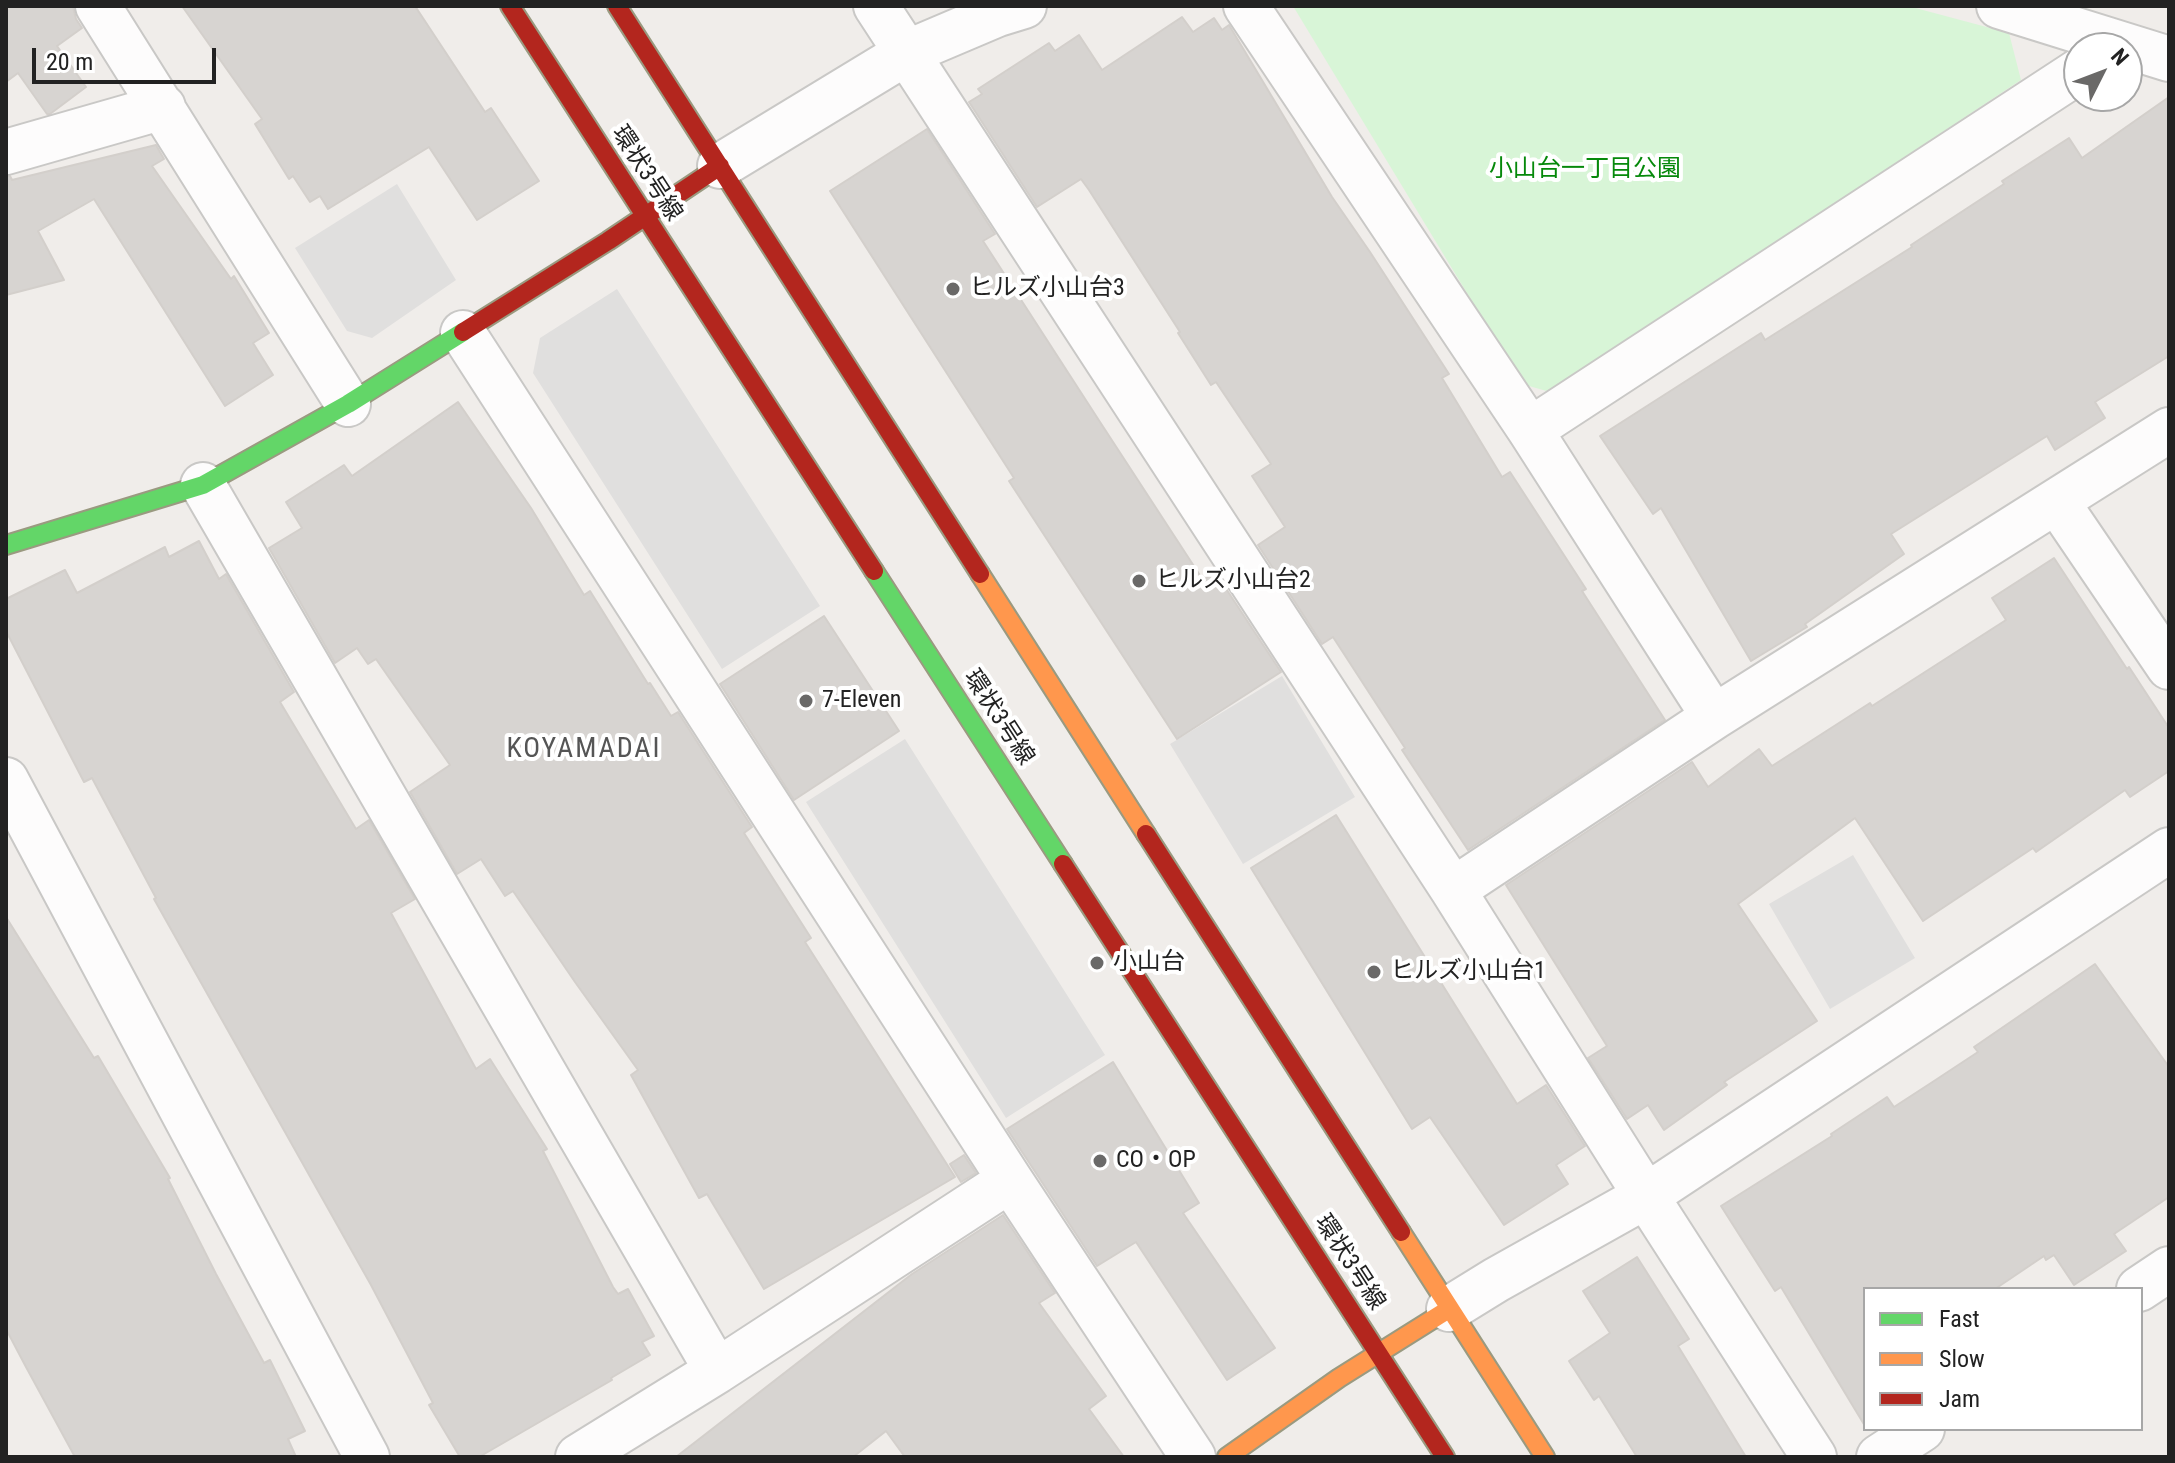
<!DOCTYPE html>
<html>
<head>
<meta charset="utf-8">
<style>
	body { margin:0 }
	#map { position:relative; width:2175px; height:1463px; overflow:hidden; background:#f0edea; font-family:"Roboto Condensed",sans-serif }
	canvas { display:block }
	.frame { position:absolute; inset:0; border:8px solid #222; pointer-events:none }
	.legend { position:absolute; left:1863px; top:1287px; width:280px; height:144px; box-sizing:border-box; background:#fff; border:2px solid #a7a7a7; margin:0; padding:10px 14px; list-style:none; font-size:24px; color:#222 }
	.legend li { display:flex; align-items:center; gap:16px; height:40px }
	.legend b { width:40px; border:2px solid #a7a7a7 }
	.north { position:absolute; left:2063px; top:32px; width:80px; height:80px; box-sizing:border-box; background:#fff; border:2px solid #a7a7a7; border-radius:50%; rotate:48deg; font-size:22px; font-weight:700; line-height:32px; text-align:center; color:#222 }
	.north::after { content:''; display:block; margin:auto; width:28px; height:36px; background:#6a6968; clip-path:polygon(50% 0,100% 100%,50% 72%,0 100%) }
	.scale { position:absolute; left:32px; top:48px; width:184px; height:36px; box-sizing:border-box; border:4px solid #222; border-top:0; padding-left:10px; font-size:24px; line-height:28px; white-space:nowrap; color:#222; -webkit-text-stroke:6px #fff; paint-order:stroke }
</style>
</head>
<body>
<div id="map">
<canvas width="2175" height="1463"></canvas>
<div class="frame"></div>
<ul class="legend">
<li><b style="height:10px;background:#63d668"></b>Fast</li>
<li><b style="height:10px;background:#ff974d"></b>Slow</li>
<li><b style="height:10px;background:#b3261e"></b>Jam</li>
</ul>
<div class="north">N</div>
<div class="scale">20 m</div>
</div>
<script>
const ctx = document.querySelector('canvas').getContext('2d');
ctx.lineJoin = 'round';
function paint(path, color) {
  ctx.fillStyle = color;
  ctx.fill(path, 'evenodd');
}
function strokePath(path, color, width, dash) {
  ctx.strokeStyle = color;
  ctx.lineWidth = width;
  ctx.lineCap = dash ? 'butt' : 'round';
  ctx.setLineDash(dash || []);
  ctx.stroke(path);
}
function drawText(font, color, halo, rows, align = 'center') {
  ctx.font = font + ' "Roboto Condensed","Noto Sans JP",sans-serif';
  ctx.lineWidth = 8;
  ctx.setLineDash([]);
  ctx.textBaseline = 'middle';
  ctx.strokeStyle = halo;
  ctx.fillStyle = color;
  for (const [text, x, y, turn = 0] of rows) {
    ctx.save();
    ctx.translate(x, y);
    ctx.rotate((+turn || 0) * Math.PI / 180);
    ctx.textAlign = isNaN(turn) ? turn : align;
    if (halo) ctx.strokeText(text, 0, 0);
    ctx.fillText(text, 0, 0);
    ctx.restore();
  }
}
const park = new Path2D(`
	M 1293,6 L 1908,6 L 2009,33 L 2021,80 L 1550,392 L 1522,384 Z`);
const parking = new Path2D(`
	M 397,184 L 456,280 L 372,338 L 347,331 L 295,248 Z
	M 617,289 L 820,606 L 722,669 L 533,373 L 540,338 Z
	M 1282,676 L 1355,797 L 1243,864 L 1170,744 Z
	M 905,739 L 1105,1055 L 1006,1118 L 806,802 Z
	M 1853,855 L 1915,958 L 1830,1009 L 1769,904 Z`);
const building = new Path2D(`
	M 6,6 L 73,6 L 76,19 L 82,28 L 57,46 L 86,87 L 50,114 L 47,114 L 18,73 L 6,82 Z
	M 182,6 L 415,6 L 485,112 L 491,108 L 539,181 L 477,220 L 429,147 L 328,209 L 320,196 L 310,202 L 293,176 L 289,179 L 255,124 L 262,119 Z
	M 1182,17 L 1193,32 L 1214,18 L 1222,30 L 1229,25 L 1332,197 L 1370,252 L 1449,374 L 1442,378 L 1502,477 L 1510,472 L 1586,589 L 1582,591 L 1665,720 L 1468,850 L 1402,750 L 1405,748 L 1333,637 L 1322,644 L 1258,545 L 1285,527 L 1252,476 L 1271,464 L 1216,382 L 1211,385 L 1178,333 L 1180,332 L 1089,190 L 1081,179 L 1037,207 L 969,102 L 982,94 L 978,89 L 1049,43 L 1055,51 L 1079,35 L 1102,70 Z
	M 2169,97 L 2169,356 L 2095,402 L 2105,418 L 2055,450 L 2047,436 L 1891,534 L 1904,554 L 1805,624 L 1807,627 L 1751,661 L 1661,508 L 1653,514 L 1600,436 L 1761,333 L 1765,340 L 1912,247 L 1911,245 L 2004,184 L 2002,181 L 2069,138 L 2082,158 Z
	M 927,129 L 995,234 L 983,241 L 1100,422 L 1203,580 L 1215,572 L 1281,672 L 1177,739 L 1009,481 L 1014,478 L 830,191 Z
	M 156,145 L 164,159 L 152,166 L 231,279 L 234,276 L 269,333 L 253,343 L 273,375 L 225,406 L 94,199 L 38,231 L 64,280 L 6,295 L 6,176 L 10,176 L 12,180 Z
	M 458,402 L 531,508 L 584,595 L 590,591 L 648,684 L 650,683 L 671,716 L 678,712 L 752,827 L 744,833 L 811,938 L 805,942 L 955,1177 L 764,1289 L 707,1194 L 699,1198 L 631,1075 L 638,1070 L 575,982 L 513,891 L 505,896 L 481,859 L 457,874 L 410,792 L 450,765 L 376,659 L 368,664 L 357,648 L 335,663 L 269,548 L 302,528 L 286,502 L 344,465 L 352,476 Z
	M 199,541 L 219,579 L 226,574 L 294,692 L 280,702 L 356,829 L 369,820 L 415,899 L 391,913 L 476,1069 L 490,1059 L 547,1149 L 543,1151 L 613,1287 L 618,1294 L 628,1289 L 654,1336 L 642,1342 L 650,1355 L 611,1378 L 612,1380 L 479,1457 L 460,1457 L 429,1405 L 433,1403 L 371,1285 L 154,899 L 156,898 L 92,778 L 84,782 L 6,631 L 6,599 L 65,570 L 77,593 L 165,547 L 169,557 Z
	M 2054,558 L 2127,669 L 2129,667 L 2169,728 L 2169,771 L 2130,797 L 2125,790 L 2036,852 L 2033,848 L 1923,921 L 1855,818 L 1738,904 L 1817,1021 L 1724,1082 L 1727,1085 L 1664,1130 L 1648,1105 L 1627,1119 L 1588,1058 L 1607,1046 L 1506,885 L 1692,762 L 1708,787 L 1759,749 L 1772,766 L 1870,703 L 1872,706 L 2006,620 L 1992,598 Z
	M 824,616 L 899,731 L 794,800 L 720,684 Z
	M 1336,815 L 1517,1104 L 1546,1085 L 1585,1146 L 1556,1165 L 1568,1184 L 1504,1225 L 1430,1117 L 1412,1129 L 1251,868 Z
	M 6,917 L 94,1058 L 98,1056 L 170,1178 L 168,1179 L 216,1274 L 264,1363 L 270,1360 L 305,1431 L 288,1439 L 296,1457 L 75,1457 L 26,1367 L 6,1329 Z
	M 2095,964 L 2169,1067 L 2169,1197 L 2114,1234 L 2126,1251 L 2074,1285 L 2054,1255 L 2046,1260 L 2044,1256 L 1995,1289 L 1865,1289 L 1865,1426 L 1781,1287 L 1775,1291 L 1721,1206 L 1832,1136 L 1831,1134 L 1887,1097 L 1894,1107 L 1934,1081 L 1978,1052 L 1974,1047 Z
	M 1113,1062 L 1199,1203 L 1183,1213 L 1275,1348 L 1227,1380 L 1136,1242 L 1097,1266 L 1007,1129 Z
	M 964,1155 L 976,1173 L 961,1182 L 950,1164 Z
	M 1003,1215 L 1055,1293 L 1039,1303 L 1106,1396 L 1089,1409 L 1124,1457 L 905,1457 L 886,1431 L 853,1457 L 676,1457 L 912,1274 Z
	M 1637,1257 L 1689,1339 L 1678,1346 L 1746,1457 L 1637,1457 L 1599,1396 L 1594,1400 L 1569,1361 L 1610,1333 L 1583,1291 Z`);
const street = new Path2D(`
	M 98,6 L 348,404
	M 876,6 L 1453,890
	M 1246,6 L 1530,430 L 1714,717
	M 1999,6 L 2169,59
	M 6,152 L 163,107
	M 720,166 L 906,53 L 998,14 L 1024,6
	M 463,333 L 1010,1180 L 1193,1457
	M 1530,430 L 2079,71
	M 203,485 L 717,1371
	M 2057,502 L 2169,667
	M 6,780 L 367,1457
	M 2139,1289 L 2169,1269
	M 1449,1309 L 1496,1280 L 1646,1196 L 2169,850
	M 578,1457 L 717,1371 L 1010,1180
	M 1814,1457 L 1646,1196 L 1453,890 L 1714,717 L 2169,430
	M 1879,1457 L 1922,1429`);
const fast = new Path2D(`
	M 6,545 L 203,485 L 348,404 L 463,332
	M 874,571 L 1063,864`);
const slow = new Path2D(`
	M 980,574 L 1146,834
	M 1401,1232 L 1545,1457
	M 1227,1457 L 1339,1378 L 1449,1309`);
const jam = new Path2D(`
	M 510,6 L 874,571
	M 617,6 L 980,574
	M 463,332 L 608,241 L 720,166
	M 1146,834 L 1401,1232
	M 1063,864 L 1445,1457`);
const markers = [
	[953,289,8,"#6a6968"],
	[1139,581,8,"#6a6968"],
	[806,701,8,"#6a6968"],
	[1097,963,8,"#6a6968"],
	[1374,972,8,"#6a6968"],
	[1100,1161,8,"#6a6968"]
];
const parkNames = [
	["小山台一丁目公園",1585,170]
];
const streetNames = [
	["環状3号線",646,174,57],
	["環状3号線",998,718,57],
	["環状3号線",1349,1263,57]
];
const poiNames = [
	["ヒルズ小山台3",969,289],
	["ヒルズ小山台2",1155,581],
	["7-Eleven",822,701],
	["小山台",1113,963],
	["ヒルズ小山台1",1390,972],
	["CO・OP",1116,1161]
];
const quarterNames = [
	["KOYAMADAI",584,750]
];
paint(park, '#d8f5d7');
paint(parking, '#e0dfde');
paint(building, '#d7d4d1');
strokePath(building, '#d3cfcb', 2);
strokePath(street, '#c9c8c6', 48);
strokePath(fast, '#9a9a80', 22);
strokePath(slow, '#9a9a80', 22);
strokePath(jam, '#9a9a80', 22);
strokePath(street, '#fdfcfc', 44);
strokePath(fast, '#63d668', 18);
strokePath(slow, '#ff974d', 18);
strokePath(jam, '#b3261e', 18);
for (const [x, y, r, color] of markers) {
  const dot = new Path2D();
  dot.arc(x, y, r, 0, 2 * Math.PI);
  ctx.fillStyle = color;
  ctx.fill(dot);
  strokePath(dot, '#fff', 3);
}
drawText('24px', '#06890b', '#fff', parkNames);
drawText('24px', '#222', '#fff', streetNames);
drawText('24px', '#222', '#fff', poiNames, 'left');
ctx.letterSpacing = '2px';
drawText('28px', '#555', '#fff', quarterNames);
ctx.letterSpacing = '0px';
</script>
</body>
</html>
